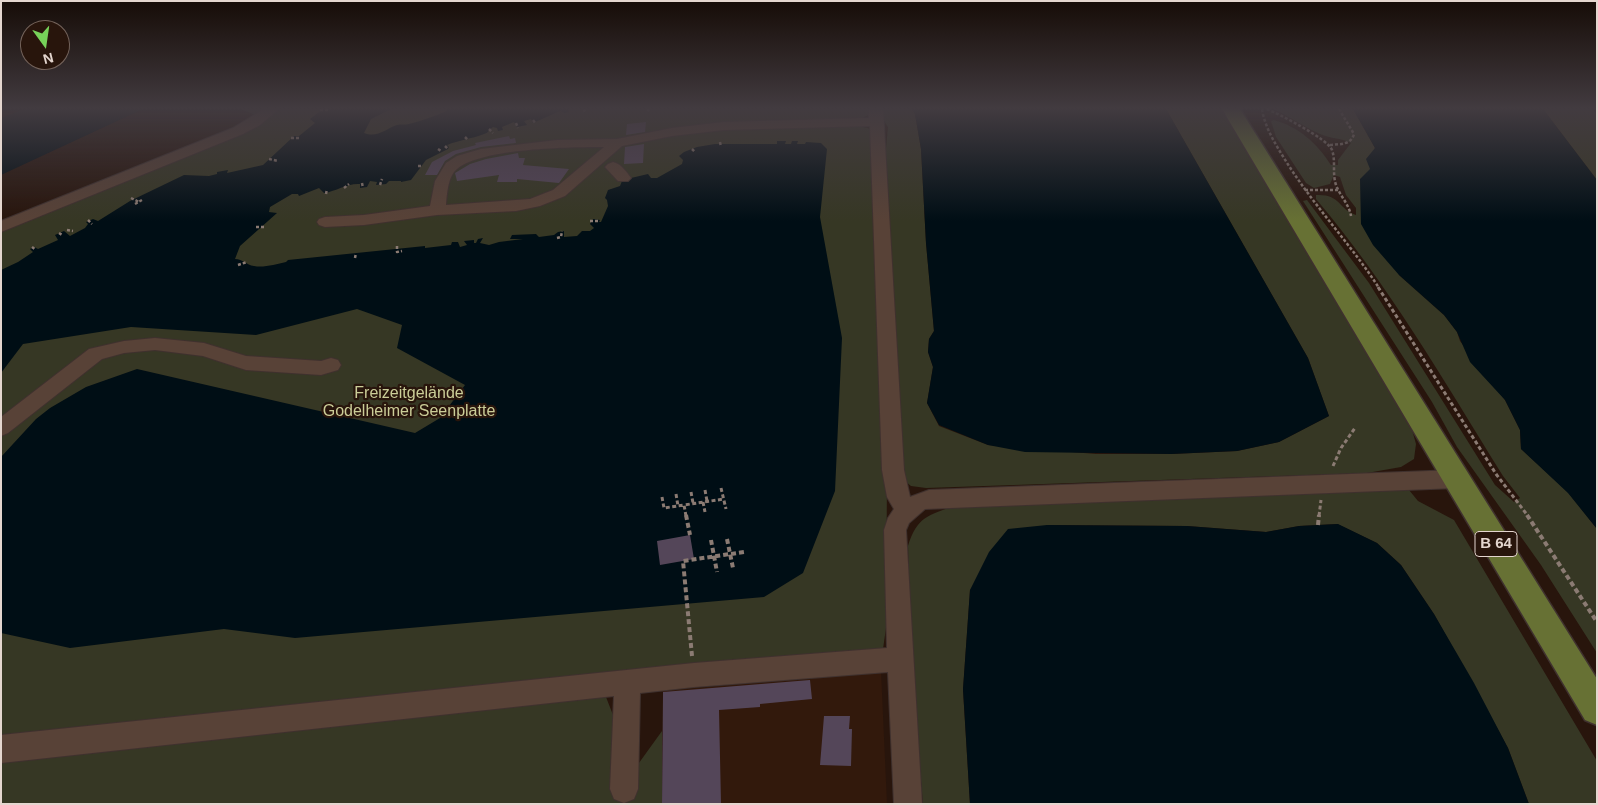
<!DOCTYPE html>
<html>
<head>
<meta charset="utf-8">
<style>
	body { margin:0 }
	#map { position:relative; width:1598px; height:805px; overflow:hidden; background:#28150c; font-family:Helvetica,sans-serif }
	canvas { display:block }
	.frame { position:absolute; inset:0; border:2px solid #e4d6cf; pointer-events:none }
	.north { position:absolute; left:20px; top:20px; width:50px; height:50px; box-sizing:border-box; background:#28150c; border:1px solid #73625a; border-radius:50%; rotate:166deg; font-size:14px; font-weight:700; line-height:20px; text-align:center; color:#e4d6cf }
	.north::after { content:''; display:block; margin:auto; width:18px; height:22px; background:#77d259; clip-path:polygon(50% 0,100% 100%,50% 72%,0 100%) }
</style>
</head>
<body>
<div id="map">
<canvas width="1598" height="805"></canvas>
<div class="frame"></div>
<div class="north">N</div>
</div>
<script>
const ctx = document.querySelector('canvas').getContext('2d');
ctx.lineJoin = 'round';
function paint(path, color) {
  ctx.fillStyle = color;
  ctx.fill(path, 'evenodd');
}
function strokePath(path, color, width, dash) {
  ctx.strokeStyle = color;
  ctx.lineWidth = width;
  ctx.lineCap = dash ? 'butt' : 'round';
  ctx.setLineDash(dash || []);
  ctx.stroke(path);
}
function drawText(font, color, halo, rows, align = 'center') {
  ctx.font = font + ' Helvetica,sans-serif';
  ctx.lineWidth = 4.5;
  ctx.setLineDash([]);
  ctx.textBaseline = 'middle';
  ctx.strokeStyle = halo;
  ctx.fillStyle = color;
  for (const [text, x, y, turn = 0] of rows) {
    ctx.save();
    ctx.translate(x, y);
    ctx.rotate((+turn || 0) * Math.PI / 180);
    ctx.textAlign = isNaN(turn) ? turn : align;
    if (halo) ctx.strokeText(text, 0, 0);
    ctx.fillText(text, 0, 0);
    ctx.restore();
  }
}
const built = new Path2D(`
	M 881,671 L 887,804 L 662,804 L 663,691 Z`);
const green = new Path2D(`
	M 241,109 L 873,109 L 873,113 L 860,119 L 856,125 L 871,129 L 887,476 L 886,628 L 883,649 L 1,741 L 1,225 L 228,132 L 255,115 Z
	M 880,109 L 912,109 L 915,114 L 921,149 L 926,243 L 934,331 L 929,339 L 928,352 L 933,367 L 927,403 L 939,426 L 988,445 L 1096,454 L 1171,454 L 1237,451 L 1279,442 L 1329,416 L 1308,358 L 1166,109 L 1223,109 L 1409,419 L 1416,444 L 1414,459 L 1401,467 L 1367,473 L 926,488 L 911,486 L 905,481 L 883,178 L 888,127 L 881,116 Z
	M 1274,109 L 1353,109 L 1375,148 L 1370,169 L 1399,275 L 1444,315 L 1457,332 L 1460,341 L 1505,400 L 1520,430 L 1521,449 L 1567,491 L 1597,529 L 1597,653 L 1541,565 L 1457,447 L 1432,402 L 1303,201 L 1307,200 L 1369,283 L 1495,485 L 1514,502 L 1520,498 L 1503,476 C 1444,381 1388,284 1316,199 L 1316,195 C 1341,194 1338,209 1356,215 L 1356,208 L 1346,195 L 1340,177 L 1334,175 L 1330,184 L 1314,188 L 1306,183 L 1276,137 L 1271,121 L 1274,120 C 1299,127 1317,143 1331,165 L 1338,165 L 1338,160 L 1351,143 C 1342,138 1331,139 1320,134 C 1304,127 1290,117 1274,109 Z
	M 1543,109 L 1592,109 L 1597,114 L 1597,180 Z
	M 1409,490 L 1418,501 L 1454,520 L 1597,761 L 1597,804 L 1529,804 L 1508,748 L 1434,614 L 1401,565 L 1377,543 L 1337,524 L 1299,526 L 1266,532 L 1187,526 L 1047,525 L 970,590 L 963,690 L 970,804 L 923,804 L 911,667 L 908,546 C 917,517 928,515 955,506 Z
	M 593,694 L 606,697 L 613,715 L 616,746 L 631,774 L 662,731 L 662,804 L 1,804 L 1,757 Z`);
const water = new Path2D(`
	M 25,109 L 143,109 L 1,175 L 1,118 Z
	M 323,109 L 391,109 L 371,119 L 364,133 C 378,138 385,129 397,125 C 401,124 405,125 409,124 C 421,121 435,116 447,111 L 447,109 L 568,109 L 569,112 L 565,113 L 560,111 L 533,123 L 531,119 L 524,121 L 527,125 L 517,127 L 514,122 L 502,127 L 503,130 L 498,131 L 497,128 L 493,127 C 489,130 488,133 484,134 C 471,139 459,140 447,145 L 449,147 L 448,149 L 426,160 L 411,180 L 401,182 L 401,181 L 389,181 L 386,184 L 376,185 L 377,182 L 370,181 L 367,187 L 360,188 L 360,184 C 347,183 337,191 324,193 L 319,188 L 299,196 L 298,194 L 292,194 L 270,207 L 269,212 L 277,213 L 240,246 L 235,259 C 243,259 246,265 254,266 C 264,268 276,264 286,262 L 288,260 L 425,246 L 425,248 L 451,245 L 452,242 L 458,242 L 460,247 L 467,245 L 464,241 L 474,240 L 474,243 L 476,243 L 478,239 L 483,238 L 480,243 L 489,245 L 499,242 L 523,239 L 510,239 L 512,235 L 536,234 L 539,237 L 554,235 L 558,232 L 564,231 L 564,237 L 577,236 L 582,231 L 590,231 L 594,228 L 590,224 L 593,219 L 600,220 L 599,222 L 601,222 L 608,206 L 607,200 L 605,198 L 608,190 L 620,186 L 622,181 L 619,177 L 631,178 L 648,174 L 651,178 L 657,178 L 682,164 L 683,160 L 679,156 L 684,152 L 697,147 L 715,144 L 777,144 L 777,141 L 786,141 L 785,144 L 791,144 L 792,141 L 798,141 L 797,144 L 805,144 L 806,142 L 821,143 L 827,149 L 820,217 L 842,338 L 835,491 L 803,573 L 764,597 L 295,638 L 224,629 L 70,648 L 1,633 L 1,457 L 36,419 L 50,408 L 86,387 L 137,369 L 415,433 L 440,418 L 465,385 L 397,348 L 402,325 L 357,309 L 256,335 L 131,327 L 23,344 L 1,373 L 1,270 L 18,262 L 33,252 L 30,249 L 34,247 L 38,249 L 58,240 L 55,235 L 64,231 L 70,236 L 85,228 L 88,224 L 86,222 L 93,219 L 98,221 L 130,201 L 184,175 L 209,176 L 217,174 L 217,172 L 228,170 L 227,173 L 263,165 L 294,136 L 299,136 L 315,123 L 310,119 Z
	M 912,109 L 1166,109 L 1308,358 L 1329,416 L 1279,442 L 1237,451 L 1171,454 L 1025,452 L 988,445 L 939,425 L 927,403 L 933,367 L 928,352 L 929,339 L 934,331 L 926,243 L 921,149 L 915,114 Z
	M 1353,109 L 1543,109 L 1597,180 L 1597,529 L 1568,493 L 1521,449 L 1520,430 L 1505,400 L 1470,362 L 1457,332 L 1444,315 L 1399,275 L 1373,245 L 1361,224 L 1360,179 L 1370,169 L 1366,159 L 1375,148 Z
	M 1338,524 L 1377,543 L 1401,565 L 1434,614 L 1474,683 L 1508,748 L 1529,804 L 970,804 L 963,689 L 970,590 L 989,552 L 1008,529 L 1047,525 L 1187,526 L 1266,532 L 1299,526 Z`);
const building = new Path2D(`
	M 646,122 L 645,132 L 626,135 L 627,124 Z
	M 509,136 L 510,139 L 515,138 L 516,143 L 481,147 L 456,154 L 445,161 L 437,175 L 425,175 L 432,162 L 453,151 L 476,145 L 475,143 Z
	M 644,144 L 643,163 L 624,164 L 625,147 Z
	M 518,153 L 519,158 L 525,158 L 523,165 L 569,169 L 559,183 L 517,179 L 517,182 L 497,182 L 499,175 L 457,181 L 455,173 L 470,164 L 486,159 Z
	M 690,535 L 694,559 L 660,565 L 657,541 Z
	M 810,680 L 812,699 L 760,704 L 760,707 L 719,710 L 721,804 L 662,804 L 663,692 Z
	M 824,716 L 850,716 L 849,729 L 852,729 L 851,766 L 820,765 Z`);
const pathFar2 = new Path2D(`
	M 647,109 L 650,112
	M 1262,109 C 1265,127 1274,142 1284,158 C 1312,204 1350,243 1379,288
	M 1267,109 C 1279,114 1328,139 1332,150 C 1336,161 1332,173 1336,185 C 1340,196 1349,204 1351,216
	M 320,110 L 328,110
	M 583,111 L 588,109
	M 533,120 L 536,124
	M 516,123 L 518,128
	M 489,129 L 493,133
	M 465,137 L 468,140
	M 291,138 L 301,138
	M 720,142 L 721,147
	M 1330,145 C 1340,144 1351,145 1354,134 L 1339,109
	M 445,146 L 448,149
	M 438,149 L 441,151
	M 692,149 L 695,152
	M 269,159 L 278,161
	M 418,166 L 423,166
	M 362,183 L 363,188
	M 380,185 L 382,179
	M 344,188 L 349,184
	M 1305,190 L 1339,190
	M 326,194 L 327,189
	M 131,198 L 139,202
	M 135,204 L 142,200
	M 88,220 L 92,224
	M 590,221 L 599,221
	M 256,227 L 265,227
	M 67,230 L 73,231
	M 59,233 L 62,235
	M 557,238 L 561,237 L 562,231
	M 397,246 L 397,252 L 402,251
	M 32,247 L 36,250
	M 355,258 L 356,253
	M 238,265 L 247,262`);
const pathFar1 = new Path2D(`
	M 1378,287 L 1496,474 L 1528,516
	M 1333,466 L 1341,448 L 1355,428
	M 721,488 L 726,509
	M 705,490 L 707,501
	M 691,492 L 693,503
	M 676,494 L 678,506
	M 662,497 L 664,508 L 684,505
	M 703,502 L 705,512
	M 686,516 L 684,505 L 724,499
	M 1319,516 L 1321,500`);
const path = new Path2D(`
	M 686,515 L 690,535
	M 1527,515 L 1597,622
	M 1318,525 L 1319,515
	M 727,539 L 733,568
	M 711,540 L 717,572
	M 692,656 L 683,561 L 744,552`);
const minor = new Path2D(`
	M 264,109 L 279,109 L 260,125 L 243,134 L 1,232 L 1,221 L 233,128 Z
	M 869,109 L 883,109 L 904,470 L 910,497 L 929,490 L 1456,470 L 1464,473 L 1467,479 L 1464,485 L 1456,488 L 925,509 L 909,523 L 906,530 L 922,804 L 894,804 L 888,672 L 694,687 L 640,693 L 638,789 L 634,799 L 624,803 L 614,799 L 610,789 L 614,696 L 1,763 L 1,735 L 694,663 L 887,648 L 884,530 L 888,518 L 894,509 L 887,497 L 882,470 L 870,126 L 724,130 L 672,136 L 622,146 L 565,196 L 540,206 L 516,211 L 437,215 L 364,225 L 325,227 L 319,225 L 317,222 L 319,219 L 325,217 L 364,215 L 430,206 L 435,181 L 446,163 L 457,156 L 481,149 L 557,140 L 617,139 L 672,128 L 724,122 L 869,118 ZM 604,147 L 553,190 L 530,199 L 446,205 C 447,194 448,176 457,169 C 482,148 570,147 604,147 Z
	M 613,162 C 621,164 626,171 631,178 L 628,181 L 618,181 L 605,167 L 608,164 Z
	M 155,338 L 204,343 L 246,356 L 321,361 L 331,358 L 338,360 L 341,365 L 338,370 L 321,375 L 246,370 L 203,356 L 155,350 L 124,353 L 102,359 L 8,433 L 1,436 L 1,417 L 89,349 L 124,341 Z`);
const major = new Path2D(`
	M 1222,109 L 1240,109 L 1597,679 L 1597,725 L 1585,720 Z`);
const shields = [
	[1496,544,42]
];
const shieldNames = [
	["B 64",1496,544]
];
const parkNames = [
	["Freizeitgelände",409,394],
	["Godelheimer Seenplatte",409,412]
];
paint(built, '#32190c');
paint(green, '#363724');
paint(water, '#000e15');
paint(building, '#544659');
strokePath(minor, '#3f312e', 2);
strokePath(major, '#3f312e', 3);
strokePath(pathFar2, '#8b7b73', 2.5, [3, 2]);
strokePath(pathFar1, '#8b7b73', 3, [4, 2.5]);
strokePath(path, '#8b7b73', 4, [5, 3]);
paint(minor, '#584237');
paint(major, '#677134');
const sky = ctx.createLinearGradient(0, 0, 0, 221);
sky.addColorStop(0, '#160c07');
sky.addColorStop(0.49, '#423b40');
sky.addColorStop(1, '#423b4000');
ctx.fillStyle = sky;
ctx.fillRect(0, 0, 1598, 221);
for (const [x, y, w] of shields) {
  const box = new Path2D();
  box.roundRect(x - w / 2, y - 12.5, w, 25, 4);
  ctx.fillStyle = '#28150c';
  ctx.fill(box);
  strokePath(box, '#e4d6cf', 1);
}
drawText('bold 15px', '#e4d6cf', null, shieldNames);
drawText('16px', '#cbcd98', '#28150c', parkNames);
</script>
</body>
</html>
